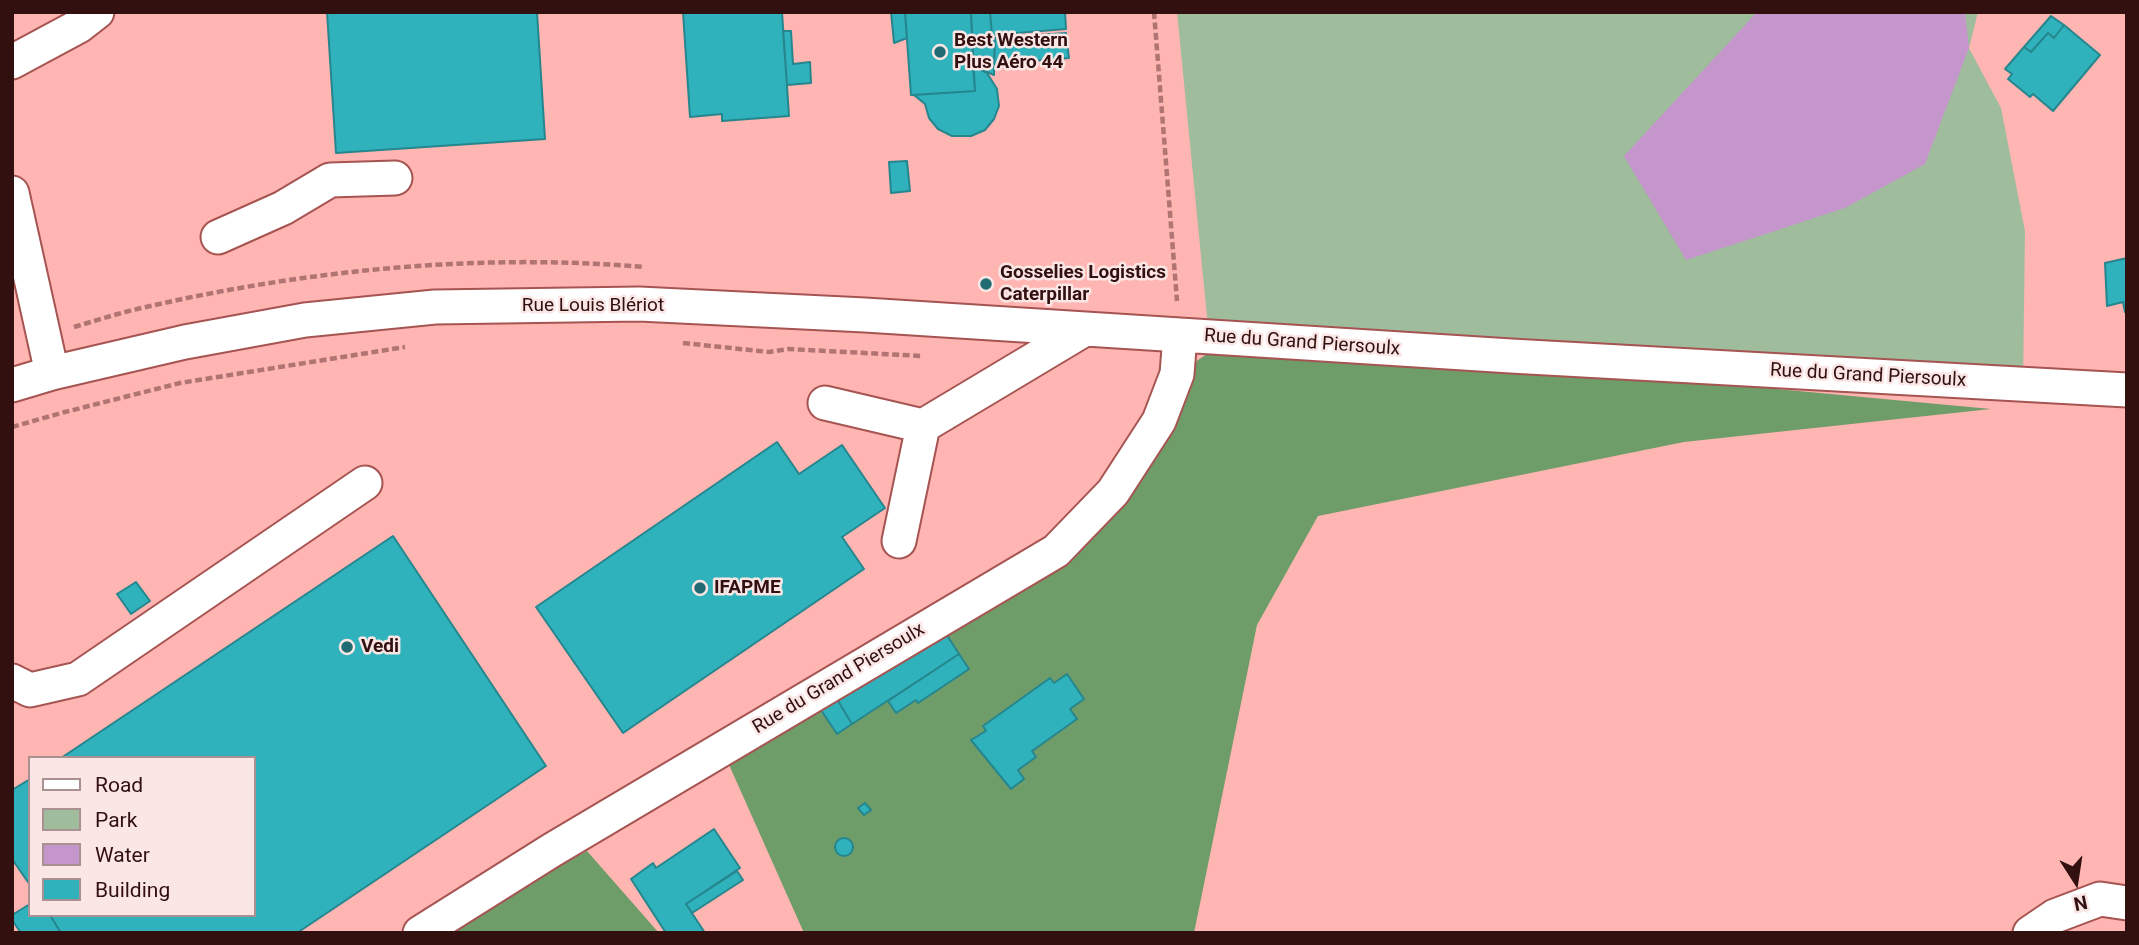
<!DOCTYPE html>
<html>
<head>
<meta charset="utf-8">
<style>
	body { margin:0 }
	#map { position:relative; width:2139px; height:945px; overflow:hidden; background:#ffb5b1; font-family:Roboto,sans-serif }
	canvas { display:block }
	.frame { position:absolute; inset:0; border:14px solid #321010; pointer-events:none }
	.legend { position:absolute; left:28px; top:756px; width:228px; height:161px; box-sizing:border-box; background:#fae6e5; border:2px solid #aa9090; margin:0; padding:9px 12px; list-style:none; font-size:21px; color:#321010 }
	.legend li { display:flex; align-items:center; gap:14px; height:35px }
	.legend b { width:35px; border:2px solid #aa9090 }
	.north { position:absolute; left:2041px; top:847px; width:70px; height:70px; -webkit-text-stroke:5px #fae6e5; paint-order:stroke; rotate:168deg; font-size:19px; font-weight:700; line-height:28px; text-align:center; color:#321010 }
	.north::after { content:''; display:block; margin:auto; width:24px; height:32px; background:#321010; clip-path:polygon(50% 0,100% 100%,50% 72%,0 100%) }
</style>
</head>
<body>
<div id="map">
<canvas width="2139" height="945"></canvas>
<div class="frame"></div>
<ul class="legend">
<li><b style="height:9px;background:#fff"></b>Road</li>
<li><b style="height:19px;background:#9fbd9c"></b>Park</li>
<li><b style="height:19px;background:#c596cb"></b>Water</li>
<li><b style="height:19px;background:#30b2bc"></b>Building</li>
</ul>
<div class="north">N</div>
</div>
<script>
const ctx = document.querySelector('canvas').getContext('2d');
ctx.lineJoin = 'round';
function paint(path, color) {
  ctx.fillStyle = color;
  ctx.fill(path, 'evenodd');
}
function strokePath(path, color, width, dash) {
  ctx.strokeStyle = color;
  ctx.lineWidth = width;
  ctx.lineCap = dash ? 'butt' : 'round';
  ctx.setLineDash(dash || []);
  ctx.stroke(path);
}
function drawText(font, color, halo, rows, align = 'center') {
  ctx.font = font + ' Roboto,sans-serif';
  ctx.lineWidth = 5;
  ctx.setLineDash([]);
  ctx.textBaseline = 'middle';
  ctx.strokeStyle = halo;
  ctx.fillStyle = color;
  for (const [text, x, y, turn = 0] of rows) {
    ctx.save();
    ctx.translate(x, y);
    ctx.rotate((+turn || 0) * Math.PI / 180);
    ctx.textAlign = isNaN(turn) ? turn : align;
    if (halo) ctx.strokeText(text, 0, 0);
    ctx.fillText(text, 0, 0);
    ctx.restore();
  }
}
const green = new Path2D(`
	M 1177,12 L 1978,12 L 1969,48 L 2001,108 L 2025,231 L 2023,384 L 1209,337 Z`);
const forest = new Path2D(`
	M 1231,338 L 1991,409 L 1684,442 L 1318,516 L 1257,625 L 1194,933 L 804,933 L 722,749 L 1056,551 L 1177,374 Z
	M 587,851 L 659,933 L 437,933 Z`);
const water = new Path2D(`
	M 1757,12 L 1965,12 L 1969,48 L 1925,164 L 1845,208 L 1686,260 L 1624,156 Z`);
const building = new Path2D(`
	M 327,12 L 537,12 L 545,139 L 336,153 Z
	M 683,12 L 782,12 L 789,116 L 722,121 L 722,114 L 690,117 Z
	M 891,12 L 905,12 L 907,38 L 894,43 Z
	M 905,12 L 971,12 L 975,91 L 911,95 Z
	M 971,12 L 990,12 L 992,35 L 995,38 L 994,75 L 973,66 Z
	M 990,12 L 1065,12 L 1066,29 L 992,35 Z
	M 2051,16 L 2064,25 L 2054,38 L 2048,33 L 2031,52 L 2024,47 Z
	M 2064,25 L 2100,55 L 2053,111 L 2033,94 L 2030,97 L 2008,79 L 2012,74 L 2005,69 L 2024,47 L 2031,52 L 2048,33 L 2054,38 Z
	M 783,31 L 791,31 L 793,64 L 810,62 L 811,83 L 787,85 Z
	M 1066,33 L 1069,58 L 994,64 L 995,38 Z
	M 973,66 L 987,73 L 997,89 L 999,106 L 994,119 L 985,130 L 971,136 L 952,136 L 938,129 L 929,118 L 925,104 L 914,95 L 975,91 Z
	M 907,161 L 910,191 L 891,193 L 889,162 Z
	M 2127,258 L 2127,311 L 2125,312 L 2123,302 L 2107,306 L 2105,263 Z
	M 777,442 L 799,474 L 842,445 L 885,508 L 842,537 L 864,569 L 623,733 L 536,607 Z
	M 393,536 L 546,766 L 297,933 L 61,933 L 50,915 L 254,915 L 254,758 L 61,758 Z
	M 136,582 L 150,601 L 131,614 L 117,594 Z
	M 943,629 L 959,654 L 852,724 L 837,699 Z
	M 959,654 L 969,669 L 918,703 L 916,700 L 896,713 L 888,701 Z
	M 1067,674 L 1084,699 L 1070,709 L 1077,719 L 1032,751 L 1036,757 L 1018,770 L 1024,779 L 1011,789 L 971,740 L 986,731 L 983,726 L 1050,678 L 1054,683 Z
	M 837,699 L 852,724 L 837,734 L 821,710 Z
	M 30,779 L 30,885 L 12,859 L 12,790 Z
	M 865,803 L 871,810 L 864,815 L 858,808 Z
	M 714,829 L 740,868 L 686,904 L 705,933 L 666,933 L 631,879 L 653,863 L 656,868 Z
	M835 847a9 9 0 1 1 18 0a9 9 0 1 1-18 0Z
	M 737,871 L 743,880 L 692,913 L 686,904 Z
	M 30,904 L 30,915 L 50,915 L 61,933 L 21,933 L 12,920 L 12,915 Z`);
const path = new Path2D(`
	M 1154,12 L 1177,301
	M 74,327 C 98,320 122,312 146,307 C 307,270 479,253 644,267
	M 683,343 L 769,352 L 788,349 L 922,356
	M 12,427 L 65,412 L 180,383 L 405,347`);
const minor = new Path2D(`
	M 12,62 L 79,26 L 97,12
	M 12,193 L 52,373
	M 218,237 L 283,208 L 330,180 L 395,178
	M 12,385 L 52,373 L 185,342 L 305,320 L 435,307 L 639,304 L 865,315 L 1511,356 L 2127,390
	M 825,403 L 923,426
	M 899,541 L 923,426 L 1085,329
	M 12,681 L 30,690 L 78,679 L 365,483
	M 420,933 L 552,850 L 1056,551 L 1113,492 L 1159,421 L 1177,374 L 1180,335
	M 2030,933 L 2055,916 L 2100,899 L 2127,903`);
const markers = [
	[940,52,7,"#216c72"],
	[986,284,7,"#216c72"],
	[700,588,7,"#216c72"],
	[347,647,7,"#216c72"]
];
const poiNames = [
	["Best Western",954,41],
	["Plus Aéro 44",954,63],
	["Gosselies Logistics",1000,273],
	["Caterpillar",1000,295],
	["IFAPME",714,588],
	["Vedi",361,647]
];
const streetNames = [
	["Rue Louis Blériot",593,306],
	["Rue du Grand Piersoulx",1302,343,4],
	["Rue du Grand Piersoulx",1868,376,3],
	["Rue du Grand Piersoulx",839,679,-31]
];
paint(green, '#9fbd9c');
paint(forest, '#6e9d69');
paint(water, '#c596cb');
paint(building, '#30b2bc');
strokePath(building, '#25868e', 2);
strokePath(minor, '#a65452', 37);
strokePath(path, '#b07573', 4.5, [7, 3.5]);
strokePath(minor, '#fff', 33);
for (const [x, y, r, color] of markers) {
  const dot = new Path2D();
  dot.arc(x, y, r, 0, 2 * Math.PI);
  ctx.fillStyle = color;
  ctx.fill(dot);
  strokePath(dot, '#fae6e5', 2.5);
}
drawText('bold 19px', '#321010', '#fae6e5', poiNames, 'left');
drawText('19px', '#321010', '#fae6e5', streetNames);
</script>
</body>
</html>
